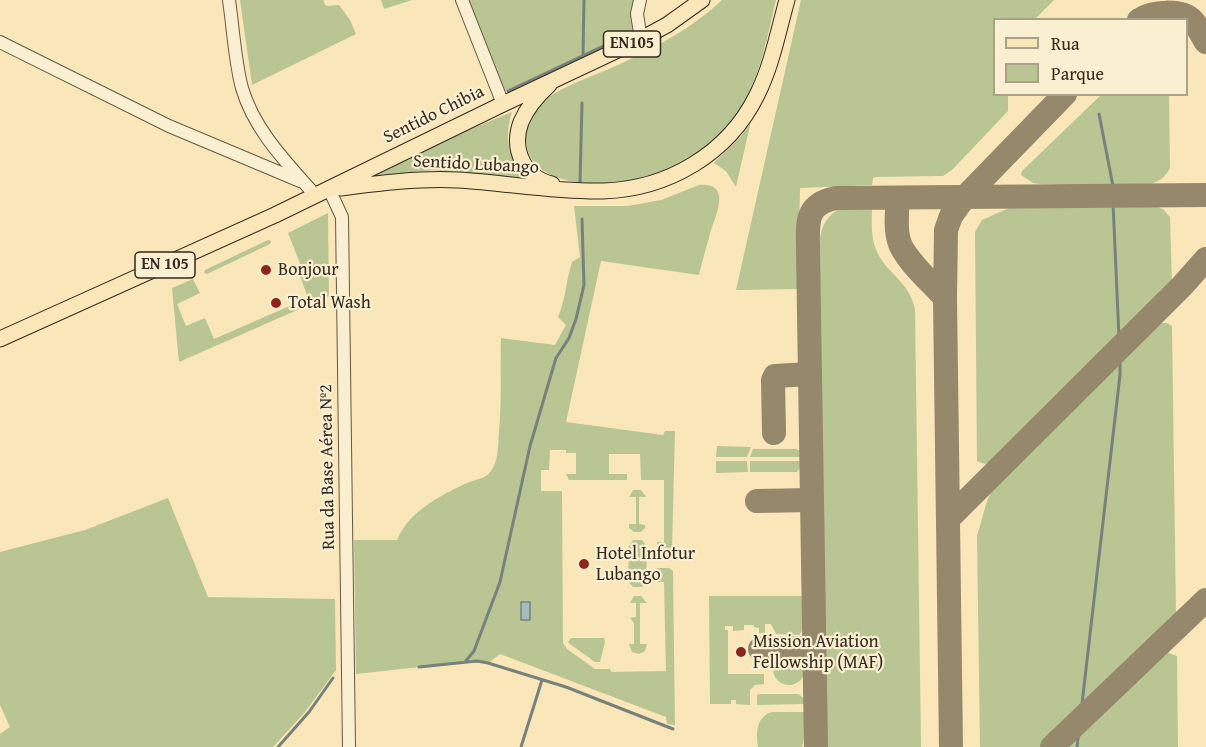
<!DOCTYPE html>
<html>
<head>
<meta charset="utf-8">
<style>
	body { margin:0 }
	#map { position:relative; width:1206px; height:747px; overflow:hidden; background:#f9e6b9; font-family:"Gentium Book Plus",serif }
	canvas { display:block }
	.legend { position:absolute; left:993px; top:18px; width:195px; height:78px; box-sizing:border-box; background:#fbefd2; border:2px solid #aba08a; margin:0; padding:8px 10px; list-style:none; font-size:18px; color:#342a1d }
	.legend li { display:flex; align-items:center; gap:12px; height:30px }
	.legend b { width:30px; border:2px solid #aba08a }
</style>
</head>
<body>
<div id="map">
<canvas width="1206" height="747"></canvas>
<ul class="legend">
<li><b style="height:8px;background:#f9e6b9"></b>Rua</li>
<li><b style="height:16px;background:#b9c693"></b>Parque</li>
</ul>
</div>
<script>
const ctx = document.querySelector('canvas').getContext('2d');
ctx.lineJoin = 'round';
function paint(path, color) {
  ctx.fillStyle = color;
  ctx.fill(path, 'evenodd');
}
function strokePath(path, color, width, dash) {
  ctx.strokeStyle = color;
  ctx.lineWidth = width;
  ctx.lineCap = dash ? 'butt' : 'round';
  ctx.setLineDash(dash || []);
  ctx.stroke(path);
}
function drawText(font, color, halo, rows, align = 'center') {
  ctx.font = font + ' "Gentium Book Plus",serif';
  ctx.lineWidth = 4.5;
  ctx.setLineDash([]);
  ctx.textBaseline = 'middle';
  ctx.strokeStyle = halo;
  ctx.fillStyle = color;
  for (const [text, x, y, turn = 0] of rows) {
    ctx.save();
    ctx.translate(x, y);
    ctx.rotate((+turn || 0) * Math.PI / 180);
    ctx.textAlign = isNaN(turn) ? turn : align;
    if (halo) ctx.strokeText(text, 0, 0);
    ctx.fillText(text, 0, 0);
    ctx.restore();
  }
}
const green = new Path2D(`
	M 240,0 L 323,0 L 326,6 L 339,5 L 350,20 L 356,34 L 252,85 Z
	M 381,0 L 412,0 L 384,9 Z
	M 462,0 L 640,0 L 639,30 L 499,94 Z
	M 722,0 L 776,0 C 766,42 759,83 734,119 C 716,144 689,162 661,172 C 627,186 539,195 527,148 C 525,137 525,122 531,113 C 548,89 596,76 622,63 C 658,46 694,27 722,0 Z
	M 801,0 L 1054,0 L 1035,19 L 994,20 L 994,94 L 1008,95 L 1008,111 L 952,170 L 943,176 L 937,176 L 876,177 L 873,178 L 872,185 L 800,188 L 798,289 L 736,290 Z
	M 1102,94 L 1169,95 L 1170,168 C 1164,180 1155,184 1141,186 L 1039,184 L 1033,183 L 1021,175 L 1022,171 Z
	M 512,112 C 504,135 508,159 525,179 L 434,170 L 368,176 L 459,134 Z
	M 751,121 L 736,187 L 726,171 L 714,163 L 741,136 Z
	M 699,185 C 734,182 714,219 710,234 C 706,248 702,262 699,275 L 601,261 L 566,422 L 663,435 L 665,431 L 675,431 L 672,549 L 668,552 L 657,552 L 657,542 L 664,542 L 664,480 L 641,480 L 640,454 L 609,454 L 609,474 L 627,474 L 627,480 L 569,480 L 566,474 L 576,474 L 576,453 L 566,453 L 566,450 L 550,450 L 549,470 L 541,470 L 541,491 L 562,491 L 563,643 L 567,649 L 595,669 L 610,669 L 611,672 L 666,671 L 664,582 L 657,582 L 657,568 L 669,568 L 673,571 L 675,725 L 667,724 L 666,717 L 500,654 L 488,663 L 465,662 L 356,674 L 354,540 L 397,540 C 408,512 441,495 467,483 C 476,479 486,479 491,471 C 499,460 498,444 499,431 C 502,400 500,369 501,338 L 555,345 L 566,325 L 558,317 C 566,299 566,280 572,262 L 580,257 L 574,206 L 628,206 L 661,200 Z
	M 1048,202 L 1139,203 L 1155,206 L 1163,209 L 1170,217 L 1172,285 L 1006,452 C 996,461 990,468 977,461 L 975,232 L 982,220 L 1009,208 L 1009,204 Z
	M 852,205 L 872,205 C 872,221 870,237 877,252 C 887,274 909,281 915,309 L 921,747 L 826,747 L 819,248 C 820,225 828,210 852,205 Z
	M 328,213 L 329,296 L 179,362 L 172,288 L 193,279 L 200,293 L 177,304 L 186,326 L 205,318 L 214,339 L 308,298 L 299,273 L 301,266 L 288,233 Z
	M 268,240 L 271,241 L 270,244 L 207,274 L 204,273 L 205,270 Z
	M 1157,323 L 1167,323 L 1172,326 L 1176,614 L 1164,630 L 1042,747 L 980,747 L 977,536 L 987,501 L 996,482 L 1006,469 L 1145,331 Z
	M 717,446 L 751,447 L 747,457 L 716,457 Z
	M 753,449 L 796,449 L 800,451 L 800,457 L 750,457 Z
	M 716,461 L 747,461 L 748,472 L 716,473 Z
	M 750,461 L 800,461 L 800,468 L 797,472 L 750,472 Z
	M 633,490 L 641,490 L 646,497 L 639,497 L 639,524 L 645,525 L 645,528 L 641,532 L 634,532 L 629,528 L 629,524 L 636,524 L 636,497 L 629,497 Z
	M 168,498 L 208,597 L 335,599 L 336,670 L 305,712 L 273,747 L 0,747 L 0,734 L 10,727 L 0,705 L 0,552 L 85,530 Z
	M 633,540 L 642,540 L 647,546 L 646,581 L 642,587 L 633,587 L 628,581 L 629,546 Z
	M 634,596 L 641,596 L 647,603 L 640,603 L 640,644 L 647,644 L 645,651 L 639,654 L 632,652 L 629,644 L 634,644 L 634,623 L 630,618 L 636,617 L 636,603 L 630,603 Z
	M 709,596 L 803,596 L 803,630 L 799,635 L 776,634 L 771,624 L 765,624 L 765,633 L 759,633 L 759,628 L 754,627 L 753,625 L 744,625 L 744,630 L 733,631 L 733,626 L 725,626 L 725,630 L 728,630 L 728,674 L 764,674 L 764,684 L 755,685 L 750,690 L 750,705 L 736,704 L 736,700 L 731,700 L 731,704 L 710,704 Z
	M 571,638 L 604,638 L 605,642 L 600,662 L 595,662 L 570,644 L 568,642 Z
	M 1166,652 L 1177,656 L 1178,747 L 1062,747 L 1160,654 Z
	M773 669a16 16 0 1 1 32 0a16 16 0 1 1-32 0Z
	M 759,694 L 798,694 L 804,698 L 805,704 L 757,705 L 757,695 Z
	M 772,712 L 805,712 L 805,735 L 802,747 L 758,747 C 756,733 756,717 772,712 Z`);
const water = new Path2D(`
	M 521,602 L 530,602 L 530,620 L 521,620 Z`);
const stream = new Path2D(`
	M 583,55 L 584,0
	M 508,91 L 631,33
	M 1099,114 L 1113,186
	M 580,182 L 582,103
	M 1113,203 L 1119,338
	M 465,662 L 474,651 L 500,582 L 530,446 L 556,358 L 569,338 L 576,319 L 584,285 L 582,219
	M 419,667 L 477,661 L 488,663 L 566,687 L 673,729
	M 278,747 L 309,712 L 333,678
	M 521,747 L 542,680
	M 1077,747 L 1120,375 L 1120,356`);
const taxiway = new Path2D(`
	M 1139,20 C 1152,11 1182,9 1193,21 C 1198,27 1202,36 1206,42
	M 898,198 C 897,212 895,227 899,241 C 904,259 932,283 945,298
	M 774,433 L 773,380 L 775,376 L 810,374
	M 757,501 L 812,500
	M 948,519 L 1182,286 L 1206,259
	M 760,649 L 815,648
	M 816,747 L 808,251 C 808,224 804,204 836,198 L 1206,195
	M 951,747 L 945,298 L 946,230 L 951,216 L 964,198 L 1065,94
	M 1052,747 L 1206,600`);
const minor = new Path2D(`
	M 229,0 C 233,27 235,63 242,88 C 254,130 287,163 315,195
	M 462,0 L 503,104
	M 640,0 L 637,14 L 641,39
	M 0,42 L 169,126 L 300,181
	M 329,189 L 342,217 L 349,747`);
const major = new Path2D(`
	M 549,85 C 538,95 527,108 521,122 C 511,149 524,178 552,184
	M 341,188 C 380,183 419,178 458,180 C 507,183 555,192 603,191 C 668,189 728,154 757,95 C 772,65 778,32 787,0
	M 0,339 L 275,215 L 503,104 L 641,39 L 667,25 L 702,0`);
const markers = [
	[266,270,6,"#8f2418"],
	[276,303,6,"#8f2418"],
	[584,564,6,"#8f2418"],
	[741,652,6,"#8f2418"]
];
const shields = [
	[632,44,57],
	[165,265,60]
];
const shieldNames = [
	["EN105",632,44],
	["EN 105",165,265]
];
const streetNames = [
	["Sentido Chibia",434,115,-26],
	["Sentido Lubango",476,165,3],
	["Rua da Base Aérea Nº2",328,467,-91]
];
const poiNames = [
	["Bonjour",278,270],
	["Total Wash",288,303],
	["Hotel Infotur",596,554],
	["Lubango",596,575],
	["Mission Aviation",753,642],
	["Fellowship (MAF)",753,663]
];
paint(green, '#b9c693');
paint(water, '#a4bcbb');
strokePath(water, '#77827c', 1.5);
strokePath(stream, '#77827c', 3);
strokePath(taxiway, '#96886b', 24);
strokePath(minor, '#655944', 14);
strokePath(major, '#342a1d', 17);
strokePath(minor, '#fbefd2', 12);
strokePath(major, '#f9e6b9', 15);
for (const [x, y, r, color] of markers) {
  const dot = new Path2D();
  dot.arc(x, y, r, 0, 2 * Math.PI);
  ctx.fillStyle = color;
  ctx.fill(dot);
  strokePath(dot, '#fbefd2', 2);
}
for (const [x, y, w] of shields) {
  const box = new Path2D();
  box.roundRect(x - w / 2, y - 13, w, 26, 4.5);
  ctx.fillStyle = '#fbefd2';
  ctx.fill(box);
  strokePath(box, '#342a1d', 1.5);
}
drawText('bold 16px', '#342a1d', null, shieldNames);
drawText('18px', '#342a1d', '#fbefd2', streetNames);
drawText('18px', '#342a1d', '#fbefd2', poiNames, 'left');
</script>
</body>
</html>
